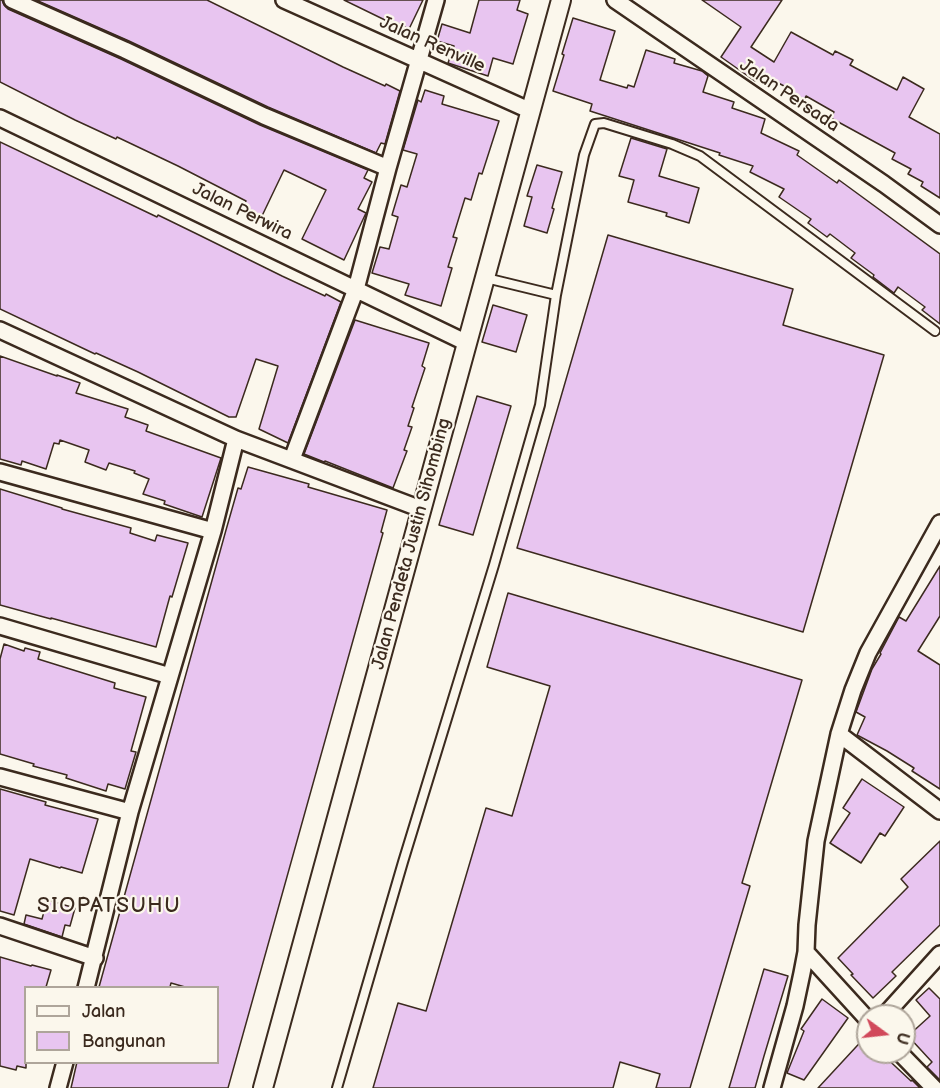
<!DOCTYPE html>
<html>
<head>
<meta charset="utf-8">
<style>
	body { margin:0 }
	#map { position:relative; width:940px; height:1088px; overflow:hidden; background:#fbf7ec; font-family:"Balsamiq Sans",sans-serif }
	canvas { display:block }
	.legend { position:absolute; left:24px; top:986px; width:195px; height:78px; box-sizing:border-box; background:#fbf7ec; border:2px solid #aea59a; margin:0; padding:8px 10px; list-style:none; font-size:18px; color:#3b2a1e }
	.legend li { display:flex; align-items:center; gap:12px; height:30px }
	.legend b { width:30px; border:2px solid #aea59a }
	.north { position:absolute; left:856px; top:1004px; width:60px; height:60px; box-sizing:border-box; background:#fbf7ec; border:2px solid #aea59a; border-radius:50%; rotate:105deg; font-size:16px; font-weight:700; line-height:24px; text-align:center; color:#3b2a1e }
	.north::after { content:''; display:block; margin:auto; width:21px; height:27px; background:#d1495b; clip-path:polygon(50% 0,100% 100%,50% 72%,0 100%) }
</style>
</head>
<body>
<div id="map">
<canvas width="940" height="1088"></canvas>
<ul class="legend">
<li><b style="height:8px;background:#fbf7ec"></b>Jalan</li>
<li><b style="height:16px;background:#e8c5f0"></b>Bangunan</li>
</ul>
<div class="north">U</div>
</div>
<script>
const ctx = document.querySelector('canvas').getContext('2d');
ctx.lineJoin = 'round';
function paint(path, color) {
  ctx.fillStyle = color;
  ctx.fill(path, 'evenodd');
}
function strokePath(path, color, width, dash) {
  ctx.strokeStyle = color;
  ctx.lineWidth = width;
  ctx.lineCap = dash ? 'butt' : 'round';
  ctx.setLineDash(dash || []);
  ctx.stroke(path);
}
function drawText(font, color, halo, rows, align = 'center') {
  ctx.font = font + ' "Balsamiq Sans",sans-serif';
  ctx.lineWidth = 4.5;
  ctx.setLineDash([]);
  ctx.textBaseline = 'middle';
  ctx.strokeStyle = halo;
  ctx.fillStyle = color;
  for (const [text, x, y, turn = 0] of rows) {
    ctx.save();
    ctx.translate(x, y);
    ctx.rotate((+turn || 0) * Math.PI / 180);
    ctx.textAlign = isNaN(turn) ? turn : align;
    if (halo) ctx.strokeText(text, 0, 0);
    ctx.fillText(text, 0, 0);
    ctx.restore();
  }
}
const building = new Path2D(`
	M 0,0 L 2,0 L 4,5 L 8,9 L 121,59 L 260,125 L 368,170 L 364,178 L 372,182 L 358,209 L 366,213 L 344,260 L 302,239 L 326,190 L 284,170 L 261,218 L 242,209 L 246,201 L 178,166 L 117,137 L 116,139 L 75,120 L 0,82 Z
	M 36,0 L 207,0 L 343,67 L 385,86 L 386,84 L 400,91 L 385,144 L 381,143 L 376,153 L 268,107 L 129,41 Z
	M 344,0 L 423,0 L 409,29 L 388,19 L 387,21 Z
	M 479,0 L 520,0 L 517,10 L 528,14 L 513,64 L 493,58 L 488,76 L 448,63 L 454,46 L 437,41 L 442,24 L 470,33 Z
	M 702,0 L 782,0 L 751,47 L 774,62 L 791,32 L 833,55 L 835,51 L 853,60 L 850,65 L 897,90 L 903,77 L 924,89 L 909,117 L 940,134 L 940,198 L 921,186 L 923,182 L 908,174 L 911,169 L 892,159 L 895,153 L 831,118 L 834,112 L 806,96 L 803,102 L 784,92 L 786,87 L 761,74 L 755,81 L 721,57 L 741,27 Z
	M 573,18 L 615,31 L 600,80 L 627,88 L 628,85 L 634,87 L 646,50 L 675,59 L 674,63 L 702,71 L 708,76 L 703,92 L 734,102 L 732,108 L 765,119 L 761,133 L 799,151 L 797,155 L 837,183 L 839,180 L 940,254 L 940,324 L 922,310 L 925,307 L 898,287 L 894,293 L 873,277 L 874,275 L 851,258 L 855,253 L 830,234 L 827,237 L 808,223 L 811,219 L 779,197 L 784,189 L 750,172 L 753,166 L 719,155 L 720,153 L 590,111 L 592,104 L 553,91 L 564,55 L 562,54 Z
	M 425,90 L 444,96 L 442,104 L 499,121 L 482,174 L 479,173 L 471,200 L 465,198 L 453,237 L 457,238 L 448,267 L 452,268 L 441,306 L 405,295 L 409,284 L 372,273 L 380,247 L 389,249 L 398,217 L 392,215 L 401,185 L 407,187 L 417,154 L 403,150 L 418,100 L 421,102 Z
	M 631,138 L 667,149 L 659,176 L 699,188 L 689,223 L 666,216 L 667,213 L 628,202 L 634,180 L 619,176 Z
	M 0,142 L 157,217 L 158,215 L 199,235 L 282,276 L 325,296 L 326,294 L 341,302 L 288,443 L 259,429 L 278,366 L 256,359 L 236,417 L 229,417 L 138,372 L 96,353 L 95,354 L 0,309 Z
	M 537,165 L 562,172 L 552,208 L 554,209 L 547,233 L 524,226 L 532,197 L 527,196 Z
	M 608,235 L 793,289 L 783,325 L 884,355 L 803,632 L 517,548 Z
	M 493,305 L 527,315 L 516,352 L 482,342 Z
	M 355,320 L 429,343 L 422,366 L 425,368 L 412,407 L 414,408 L 408,426 L 412,427 L 404,450 L 407,451 L 393,488 L 325,461 L 324,462 L 304,454 Z
	M 0,356 L 57,376 L 57,375 L 80,383 L 76,393 L 128,409 L 125,417 L 148,425 L 146,431 L 221,458 L 202,517 L 164,504 L 165,501 L 143,494 L 149,479 L 134,473 L 135,471 L 109,463 L 106,470 L 85,462 L 89,450 L 60,440 L 59,444 L 54,443 L 46,469 L 22,461 L 21,465 L 0,459 Z
	M 477,396 L 511,406 L 473,535 L 439,525 Z
	M 248,467 L 309,484 L 308,487 L 387,510 L 381,532 L 383,533 L 228,1088 L 71,1088 L 77,1062 L 218,1062 L 218,987 L 185,987 L 171,983 L 170,987 L 99,987 L 226,530 L 238,488 L 241,489 Z
	M 0,489 L 62,508 L 62,509 L 131,528 L 130,533 L 155,541 L 157,535 L 188,543 L 172,597 L 170,596 L 156,647 L 51,618 L 51,619 L 0,605 Z
	M 940,566 L 940,616 L 918,651 L 940,665 L 940,789 L 912,771 L 914,768 L 887,751 L 857,735 L 865,717 L 856,712 L 872,669 L 881,654 L 880,653 L 899,617 L 906,621 Z
	M 508,593 L 802,680 L 742,883 L 750,886 L 690,1088 L 656,1088 L 660,1074 L 620,1062 L 613,1088 L 373,1088 L 398,1003 L 426,1011 L 486,808 L 512,816 L 550,686 L 487,667 Z
	M 4,644 L 24,651 L 25,648 L 40,652 L 38,659 L 115,683 L 114,688 L 146,697 L 131,751 L 136,752 L 125,789 L 108,784 L 106,791 L 66,778 L 67,775 L 33,766 L 34,764 L 0,754 L 0,659 Z
	M 862,779 L 904,807 L 885,836 L 880,833 L 861,863 L 830,843 L 850,813 L 843,808 Z
	M 0,789 L 46,802 L 45,805 L 98,819 L 82,873 L 61,867 L 60,868 L 30,859 L 14,915 L 0,911 Z
	M 940,841 L 940,925 L 892,972 L 896,976 L 873,998 L 851,975 L 853,974 L 838,958 L 908,887 L 901,879 Z
	M 47,900 L 75,908 L 70,926 L 65,925 L 62,937 L 24,924 L 26,915 L 42,919 Z
	M 0,957 L 31,966 L 32,965 L 51,970 L 46,987 L 26,987 L 26,1068 L 17,1066 L 16,1070 L 0,1066 Z
	M 764,969 L 788,976 L 764,1056 L 755,1088 L 729,1088 Z
	M 929,988 L 940,999 L 940,1080 L 927,1067 L 932,1062 L 908,1036 L 930,1016 L 916,1000 Z
	M 822,999 L 848,1018 L 804,1080 L 787,1073 L 804,1031 L 801,1029 Z
	M 868,1034 L 868,1052 L 880,1052 L 911,1081 L 912,1080 L 920,1088 L 818,1088 Z`);
const service = new Path2D(`
	M 486,278 L 556,295 L 584,155 L 595,124 L 604,123 L 672,144 L 700,156 L 935,331
	M 337,1088 L 403,862 L 494,565 L 540,405 L 556,295`);
const minor = new Path2D(`
	M 12,0 L 125,50 L 264,116 L 388,168
	M 284,0 L 531,111
	M 615,0 L 884,184 L 940,225
	M 0,118 L 467,343
	M 0,330 L 236,439 L 421,509
	M 292,459 L 356,289 L 388,168 L 436,0
	M 0,472 L 213,531
	M 0,626 L 170,676
	M 839,734 L 940,811
	M 0,777 L 130,812
	M 0,926 L 95,958
	M 806,952 L 868,1020
	M 86,988 L 130,812 L 213,531 L 236,439
	M 884,1016 L 940,954
	M 899,1052 L 934,1088
	M 58,1088 L 65,1062
	M 772,1088 L 795,1006 L 802,973 L 806,952 L 807,925 L 816,841 L 839,734 L 853,690 L 868,653 L 940,523`);
const tertiary = new Path2D(`
	M 263,1088 L 561,0`);
const streetNames = [
	["Jalan Renville",432,45,24],
	["Jalan Persada",789,96,34],
	["Jalan Perwira",242,212,26],
	["Jalan Pendeta Justin Sihombing",412,544,-75]
];
const quarterNames = [
	["SIOPATSUHU",109,907]
];
paint(building, '#e8c5f0');
strokePath(building, '#3b2a1e', 1.5);
strokePath(service, '#3b2a1e', 12);
strokePath(minor, '#3b2a1e', 20);
strokePath(tertiary, '#3b2a1e', 22);
strokePath(service, '#fbf7ec', 8);
strokePath(minor, '#fbf7ec', 15);
strokePath(tertiary, '#fbf7ec', 18);
drawText('18px', '#3b2a1e', '#fbf7ec', streetNames);
ctx.letterSpacing = '1.5px';
drawText('21px', '#3b2a1e', '#fbf7ec', quarterNames);
ctx.letterSpacing = '0px';
</script>
</body>
</html>
